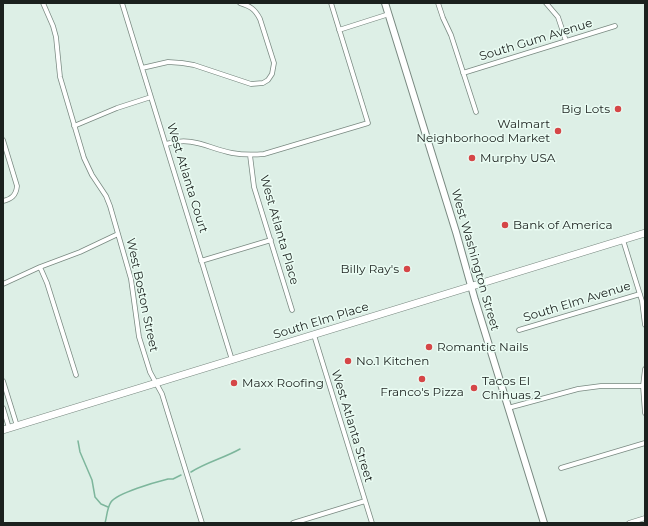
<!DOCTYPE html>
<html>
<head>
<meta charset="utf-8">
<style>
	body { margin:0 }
	#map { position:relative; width:648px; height:526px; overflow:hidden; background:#ddefe6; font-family:Montserrat,sans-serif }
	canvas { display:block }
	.frame { position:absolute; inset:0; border:4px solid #1b211e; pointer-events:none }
</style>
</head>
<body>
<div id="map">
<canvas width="648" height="526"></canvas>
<div class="frame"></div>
</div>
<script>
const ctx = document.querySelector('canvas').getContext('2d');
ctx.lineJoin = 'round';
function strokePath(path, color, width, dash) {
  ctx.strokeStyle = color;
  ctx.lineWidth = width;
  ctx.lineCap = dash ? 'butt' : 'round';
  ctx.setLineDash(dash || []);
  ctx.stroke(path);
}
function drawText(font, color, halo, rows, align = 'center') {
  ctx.font = font + ' Montserrat,sans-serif';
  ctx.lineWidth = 3;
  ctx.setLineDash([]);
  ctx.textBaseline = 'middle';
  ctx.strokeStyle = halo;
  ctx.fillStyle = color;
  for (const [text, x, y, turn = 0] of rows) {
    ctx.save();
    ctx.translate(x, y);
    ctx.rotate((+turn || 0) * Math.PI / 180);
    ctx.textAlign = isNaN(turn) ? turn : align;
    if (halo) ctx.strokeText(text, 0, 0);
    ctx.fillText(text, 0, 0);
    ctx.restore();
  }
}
const stream = new Path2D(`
	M 78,441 L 80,452 L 92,480 L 95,497 L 101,504 L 108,507
	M 191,472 C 207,462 224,458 240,449
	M 105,523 C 107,516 107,508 111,502 C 117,493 156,482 168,479 L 173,479 L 181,475`);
const minor = new Path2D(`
	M 43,3 L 53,26 L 56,37 L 60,77 L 84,158 L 92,175 L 106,196 L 110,206 L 131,279 L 139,337 L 150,372 L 162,394 L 202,523
	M 122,3 L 232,360
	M 438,3 L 443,18 L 451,35 L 476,112
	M 546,3 L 558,17 L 566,41
	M 339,30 L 389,14
	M 142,68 L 168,62 L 182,63 L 194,65 L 251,84 L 263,83 L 268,80 L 272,74 L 274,63 L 260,19 C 255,9 250,6 240,3
	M 463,73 L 615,26
	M 74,126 L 117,108 L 151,97
	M 3,140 L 17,186 C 16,196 11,199 3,201
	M 166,144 C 193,136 207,148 232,153 C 243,155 253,155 264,154 L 368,123 L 331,3
	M 250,155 L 254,187 L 292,310
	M 623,240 L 642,301 L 645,325
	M 201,261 L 271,240
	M 40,267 L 47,283 L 76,375
	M 3,284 L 40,267 L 80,252 L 118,234
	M 519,330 L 640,294
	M 314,335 L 372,523
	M 645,369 L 643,386 L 645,413
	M 3,381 L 17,426
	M 3,408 L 9,428
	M 508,408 L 578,389 L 601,386 L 643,386
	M 561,468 L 645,443
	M 293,523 L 365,501
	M 629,523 L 645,518`);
const secondary = new Path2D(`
	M 385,3 L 456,232 L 475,300 L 544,523`);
const primary = new Path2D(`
	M 3,430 L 645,233`);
const markers = [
	[618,109,4,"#d54647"],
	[558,131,4,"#d54647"],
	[472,158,4,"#d54647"],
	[505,225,4,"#d54647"],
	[407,269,4,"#d54647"],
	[429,347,4,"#d54647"],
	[348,361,4,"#d54647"],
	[422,379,4,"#d54647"],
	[234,383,4,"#d54647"],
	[474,388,4,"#d54647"]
];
const streetNames = [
	["South Gum Avenue",536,40,-17],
	["West Atlanta Court",187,178,73],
	["West Atlanta Place",279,230,74],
	["West Washington Street",475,260,74],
	["West Boston Street",142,295,78],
	["South Elm Avenue",577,302,-17],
	["South Elm Place",321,321,-17],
	["West Atlanta Street",352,426,73]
];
const poiNames = [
	["Big Lots",610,109,"right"],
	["Walmart",550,124,"right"],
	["Neighborhood Market",550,138,"right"],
	["Murphy USA",480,158],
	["Bank of America",513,225],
	["Billy Ray's",399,269,"right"],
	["Romantic Nails",437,347],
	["No.1 Kitchen",356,361],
	["Tacos El",482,381],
	["Chihuas 2",482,395],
	["Maxx Roofing",242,383],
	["Franco's Pizza",422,392,"center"]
];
strokePath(stream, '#7db69c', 1.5);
strokePath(minor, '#798981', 5.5);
strokePath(secondary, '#798981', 8);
strokePath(primary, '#798981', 8);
strokePath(minor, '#fff', 4);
strokePath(secondary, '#fff', 6);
strokePath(primary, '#fff', 7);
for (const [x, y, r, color] of markers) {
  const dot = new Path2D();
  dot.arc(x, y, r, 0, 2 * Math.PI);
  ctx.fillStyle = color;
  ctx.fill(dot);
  strokePath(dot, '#eafcf3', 1.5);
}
drawText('12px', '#1b211e', '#eafcf3', streetNames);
drawText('12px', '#1b211e', '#eafcf3', poiNames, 'left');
</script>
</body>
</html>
